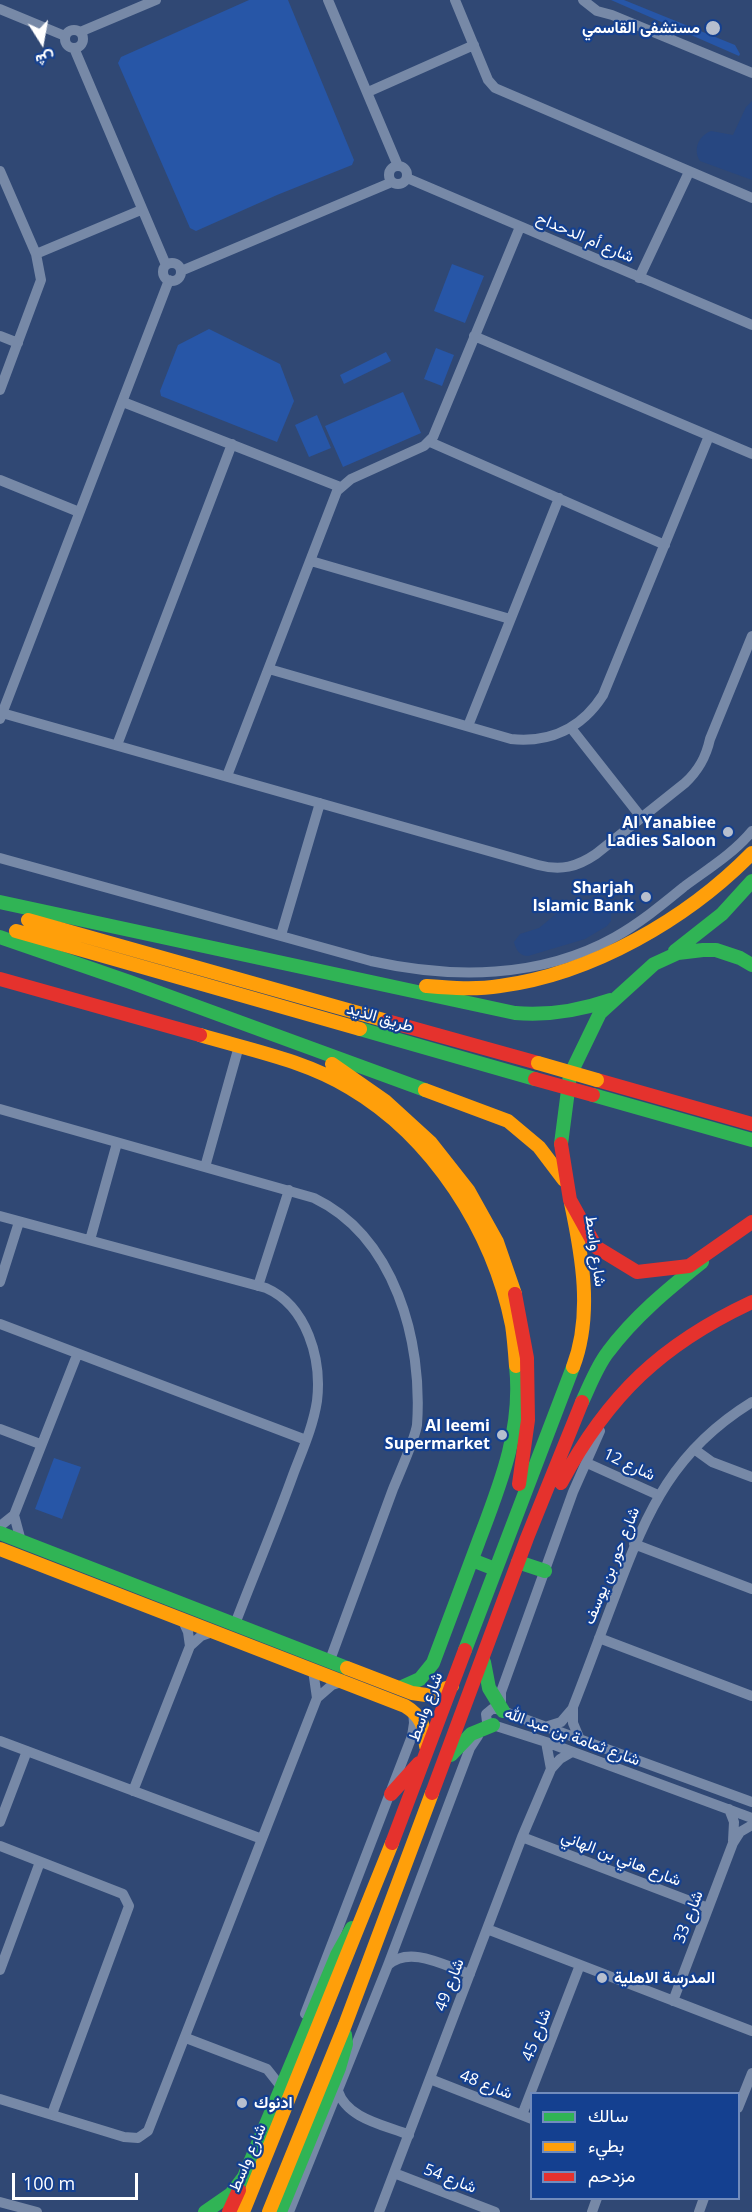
<!DOCTYPE html>
<html>
<head>
<meta charset="utf-8">
<style>
	body { margin:0 }
	#map { position:relative; width:752px; height:2212px; overflow:hidden; background:#304874; font-family:"Open Sans",Vazirmatn,sans-serif }
	canvas { display:block }
	.legend { position:absolute; left:530px; top:2092px; width:210px; height:108px; box-sizing:border-box; background:#144090; border:2px solid #728cbc; margin:0; padding:8px 10px; list-style:none; font-size:18px; color:#fff }
	.legend li { display:flex; align-items:center; gap:12px; height:30px }
	.legend b { width:30px; border:2px solid #728cbc }
	.north { position:absolute; left:12px; top:12px; width:60px; height:60px; -webkit-text-stroke:4px #144090; paint-order:stroke; rotate:169deg; font-size:16px; font-weight:700; line-height:24px; text-align:center; color:#fff }
	.north::after { content:''; display:block; margin:auto; width:21px; height:27px; background:#fff; clip-path:polygon(50% 0,100% 100%,50% 72%,0 100%) }
	.scale { position:absolute; left:12px; top:2173px; width:126px; height:27px; box-sizing:border-box; border:3px solid #fff; border-top:0; padding-left:8px; font-size:18px; line-height:21px; white-space:nowrap; color:#fff; -webkit-text-stroke:4px #144090; paint-order:stroke }
</style>
</head>
<body>
<div id="map">
<canvas width="752" height="2212"></canvas>
<ul class="legend">
<li><b style="height:8px;background:#30b455"></b>سالك</li>
<li><b style="height:8px;background:#ff9f0a"></b>بطيء</li>
<li><b style="height:8px;background:#e5322d"></b>مزدحم</li>
</ul>
<div class="north">ش</div>
<div class="scale">100 m</div>
</div>
<script>
const ctx = document.querySelector('canvas').getContext('2d');
ctx.lineJoin = 'round';
function paint(path, color) {
  ctx.fillStyle = color;
  ctx.fill(path, 'evenodd');
}
function strokePath(path, color, width, dash) {
  ctx.strokeStyle = color;
  ctx.lineWidth = width;
  ctx.lineCap = dash ? 'butt' : 'round';
  ctx.setLineDash(dash || []);
  ctx.stroke(path);
}
function drawText(font, color, halo, rows, align = 'center') {
  ctx.font = font + ' "Open Sans",Vazirmatn,sans-serif';
  ctx.lineWidth = 4.5;
  ctx.setLineDash([]);
  ctx.textBaseline = 'middle';
  ctx.strokeStyle = halo;
  ctx.fillStyle = color;
  for (const [text, x, y, turn = 0] of rows) {
    ctx.save();
    ctx.translate(x, y);
    ctx.rotate((+turn || 0) * Math.PI / 180);
    ctx.textAlign = isNaN(turn) ? turn : align;
    if (halo) ctx.strokeText(text, 0, 0);
    ctx.fillText(text, 0, 0);
    ctx.restore();
  }
}
const green = new Path2D(`
	M 249,0 L 288,0 L 354,160 L 352,165 L 277,195 L 196,231 L 190,228 L 118,63 L 121,57 Z
	M 611,0 L 624,0 L 735,45 L 740,54 L 739,56 Z
	M 452,264 L 484,276 L 465,323 L 434,311 Z
	M 209,329 L 280,364 L 294,401 L 277,442 L 161,396 L 160,391 L 178,345 Z
	M 436,348 L 454,355 L 442,386 L 424,379 Z
	M 386,352 L 391,361 L 344,384 L 340,375 Z
	M 403,392 L 421,433 L 343,467 L 325,426 Z
	M 317,415 L 331,448 L 309,457 L 295,425 Z
	M 54,1458 L 81,1467 L 62,1519 L 35,1509 Z`);
const water = new Path2D(`
	M 752,101 L 752,180 L 700,161 C 693,150 698,136 711,131 L 733,135 L 746,107 Z
	M 599,895 L 608,903 L 611,909 L 611,921 L 607,926 L 585,939 L 528,956 C 520,956 516,950 514,942 L 520,934 L 539,928 L 561,910 Z`);
const street = new Path2D(`
	M 328,0 L 398,166
	M 455,0 L 488,80 L 495,88 L 752,198
	M 583,0 L 597,11 L 612,15 L 752,73
	M 0,9 L 65,36
	M65 39a9 9 0 1 1 18 0a9 9 0 1 1-18 0Z
	M 80,32 L 156,0
	M 74,48 L 166,265
	M 368,92 L 474,45
	M389 175a9 9 0 1 1 18 0a9 9 0 1 1-18 0Z
	M 0,171 L 36,254 L 41,280 L 0,390
	M 407,178 L 752,325
	M 36,254 L 141,210
	M163 272a9 9 0 1 1 18 0a9 9 0 1 1-18 0Z
	M 181,271 L 392,182
	M 639,278 L 689,172
	M 0,336 L 18,343
	M 474,336 L 752,454
	M 123,402 L 340,487
	M 430,442 L 665,545
	M 0,480 L 79,512
	M 311,561 L 510,619
	M 269,669 L 511,739 C 550,743 582,728 603,695 L 709,436
	M 2,713 L 538,865 C 561,871 577,867 596,854 L 685,783 C 699,770 706,757 710,739 L 752,636
	M 0,719 L 169,280
	M 468,726 L 559,498
	M 571,728 L 641,817
	M 117,745 L 232,444
	M 227,776 L 337,491 L 351,479 L 424,446 L 433,437 L 520,227
	M 0,858 L 371,961 C 452,979 540,979 615,937 C 640,923 663,904 685,886 C 708,869 734,853 752,831
	M 281,935 L 320,803
	M 0,1109 L 314,1198 C 395,1237 423,1341 417,1425 C 415,1439 399,1474 393,1489 C 372,1546 351,1603 330,1660
	M 205,1167 L 239,1046
	M 0,1216 L 266,1288 C 307,1306 322,1359 317,1401 C 313,1427 302,1451 293,1475 C 275,1525 254,1574 235,1624
	M 90,1240 L 117,1143
	M 0,1282 L 19,1222
	M 258,1286 L 289,1190
	M 0,1324 L 306,1440
	M 0,1429 L 40,1444
	M 694,1449 L 712,1462 L 752,1477
	M 587,1463 L 658,1495
	M 14,1515 L 21,1541
	M 0,1526 L 14,1515 L 77,1355
	M 634,1544 L 752,1589
	M 182,1619 L 188,1632 L 190,1646
	M 599,1638 L 752,1696
	M 317,1698 L 332,1685 L 344,1681
	M 501,1705 L 501,1692 L 573,1492 L 600,1431
	M 545,1727 L 561,1722 L 573,1708
	M 580,1740 L 573,1723 L 573,1707 C 588,1669 602,1630 617,1591 C 648,1509 674,1450 752,1402
	M 0,1741 L 262,1839
	M 546,1742 L 551,1769
	M 133,1791 L 190,1646 L 201,1636 L 215,1631
	M 752,1802 L 497,1709 L 492,1709 L 486,1714 L 487,1722 L 493,1725 L 546,1742 L 752,1818
	M 729,1809 L 734,1822 L 733,1841
	M 0,1822 L 27,1751
	M 522,1837 L 708,1908
	M 0,1846 L 123,1894 L 129,1906 L 52,2114
	M 487,1929 L 752,2031
	M 388,1965 C 410,1945 445,1966 470,1974
	M 0,1970 L 40,1862
	M 673,2001 L 733,1843 L 740,1832 L 752,1825
	M 305,2014 L 412,1736 L 414,1723 L 413,1710
	M 186,2038 L 267,2069 L 282,2088
	M 430,2079 L 532,2119
	M 338,2091 C 347,2119 385,2125 409,2135
	M 0,2099 L 124,2137 L 138,2138 L 148,2131 L 317,1698 L 313,1670
	M 738,2108 L 752,2073
	M 522,2115 L 580,1965
	M 394,2173 L 495,2212
	M 0,2202 L 37,2212
	M 289,2212 L 388,1965 L 470,1748 L 478,1736
	M 379,2212 L 522,1837 L 551,1769 L 560,1759 L 572,1752
	M 592,2212 L 597,2198
	M 699,2212 L 704,2198`);
const fast = new Path2D(`
	M 0,902 L 515,1013 C 549,1016 578,1011 610,1000
	M 0,937 L 130,982 L 425,1090
	M 675,951 L 722,914 L 752,881
	M 360,1029 L 535,1079
	M 593,1095 L 752,1140
	M 561,1144 L 570,1075 L 600,1013 L 654,964 L 678,953 L 703,950 L 716,950 L 740,958 L 752,965
	M 582,1402 C 590,1385 597,1366 608,1352 C 634,1317 668,1289 702,1262
	M 0,1533 L 347,1668
	M 472,1560 L 495,1569
	M 518,1562 L 545,1571
	M 465,1650 L 573,1367
	M 484,1662 L 489,1688 L 503,1711
	M 400,1688 L 420,1679 L 433,1663 C 448,1623 463,1583 478,1543 C 500,1485 523,1429 516,1366
	M 451,1755 L 471,1734 L 493,1725
	M 205,2212 L 231,2194 L 244,2177 L 337,1955 L 352,1928
	M 280,2212 L 339,2068 L 346,2044 L 345,2035`);
const slow = new Path2D(`
	M 28,920 L 387,1021
	M 16,931 L 360,1029
	M 426,986 C 451,988 475,990 500,986 C 592,974 687,919 752,853
	M 200,1035 C 250,1050 304,1060 350,1088 C 433,1137 493,1231 512,1325 C 514,1338 515,1352 516,1366
	M 332,1064 L 385,1101 L 431,1143 L 468,1190 L 497,1242 L 515,1294
	M 425,1090 L 508,1121 L 539,1147 L 564,1180
	M 571,1203 C 582,1255 593,1315 573,1367
	M 0,1549 L 405,1706 C 422,1716 425,1728 426,1746
	M 347,1668 L 412,1693 L 426,1695 L 452,1686
	M 243,2212 L 392,1843
	M 269,2212 L 345,2025 L 432,1793`);
const jam = new Path2D(`
	M 0,979 L 200,1035
	M 387,1021 L 538,1063
	M 597,1080 L 752,1124
	M 561,1144 L 570,1200 L 596,1247 L 637,1272 L 689,1266 L 752,1222
	M 515,1294 L 527,1358 L 528,1420 L 519,1484
	M 561,1483 C 608,1395 662,1344 752,1302
	M 432,1793 L 527,1538 L 582,1402
	M 391,1794 L 419,1763
	M 392,1843 L 465,1650
	M 229,2212 L 239,2190`);
const slowBridge = new Path2D(`
	M 538,1063 L 597,1080`);
const jamBridge = new Path2D(`
	M 535,1079 L 593,1095`);
const markers = [
	[713,28,8,"#b7bfce"],
	[728,832,6,"#b7bfce"],
	[646,897,6,"#b7bfce"],
	[502,1435,6,"#b7bfce"],
	[602,1978,6,"#b7bfce"],
	[242,2103,6,"#b7bfce"]
];
const poiNames = [
	["مستشفى القاسمي",700,28],
	["Al Yanabiee",716,823],
	["Ladies Saloon",716,841],
	["Sharjah",634,888],
	["Islamic Bank",634,906],
	["Al Ieemi",490,1426],
	["Supermarket",490,1444],
	["المدرسة الاهلية",614,1978,"left"],
	["ادنوك",254,2103,"left"]
];
const streetNames = [
	["شارع أم الدحداح",585,238,23],
	["طريق الذيد",380,1018,16],
	["شارع واسط",595,1251,82],
	["شارع 12",629,1465,25],
	["شارع حور بن يوسف",612,1566,-68],
	["شارع واسط",426,1707,-70],
	["شارع ثمامة بن عبد الله",572,1737,20],
	["شارع هاني بن الهاني",621,1859,21],
	["شارع 33",689,1917,-69],
	["شارع 49",450,1985,-69],
	["شارع 45",537,2035,-69],
	["شارع 48",486,2085,21],
	["شارع واسط",248,2158,-67],
	["شارع 54",450,2179,21]
];
paint(green, '#2756a7');
paint(water, '#274781');
strokePath(street, '#7789a7', 10);
strokePath(fast, '#30b455', 14);
strokePath(slow, '#ff9f0a', 14);
strokePath(jam, '#e5322d', 14);
strokePath(slowBridge, '#ff9f0a', 14);
strokePath(jamBridge, '#e5322d', 14);
for (const [x, y, r, color] of markers) {
  const dot = new Path2D();
  dot.arc(x, y, r, 0, 2 * Math.PI);
  ctx.fillStyle = color;
  ctx.fill(dot);
  strokePath(dot, '#144090', 2);
}
drawText('bold 16px', '#fff', '#144090', poiNames, 'right');
drawText('16px', '#fff', '#144090', streetNames);
</script>
</body>
</html>
